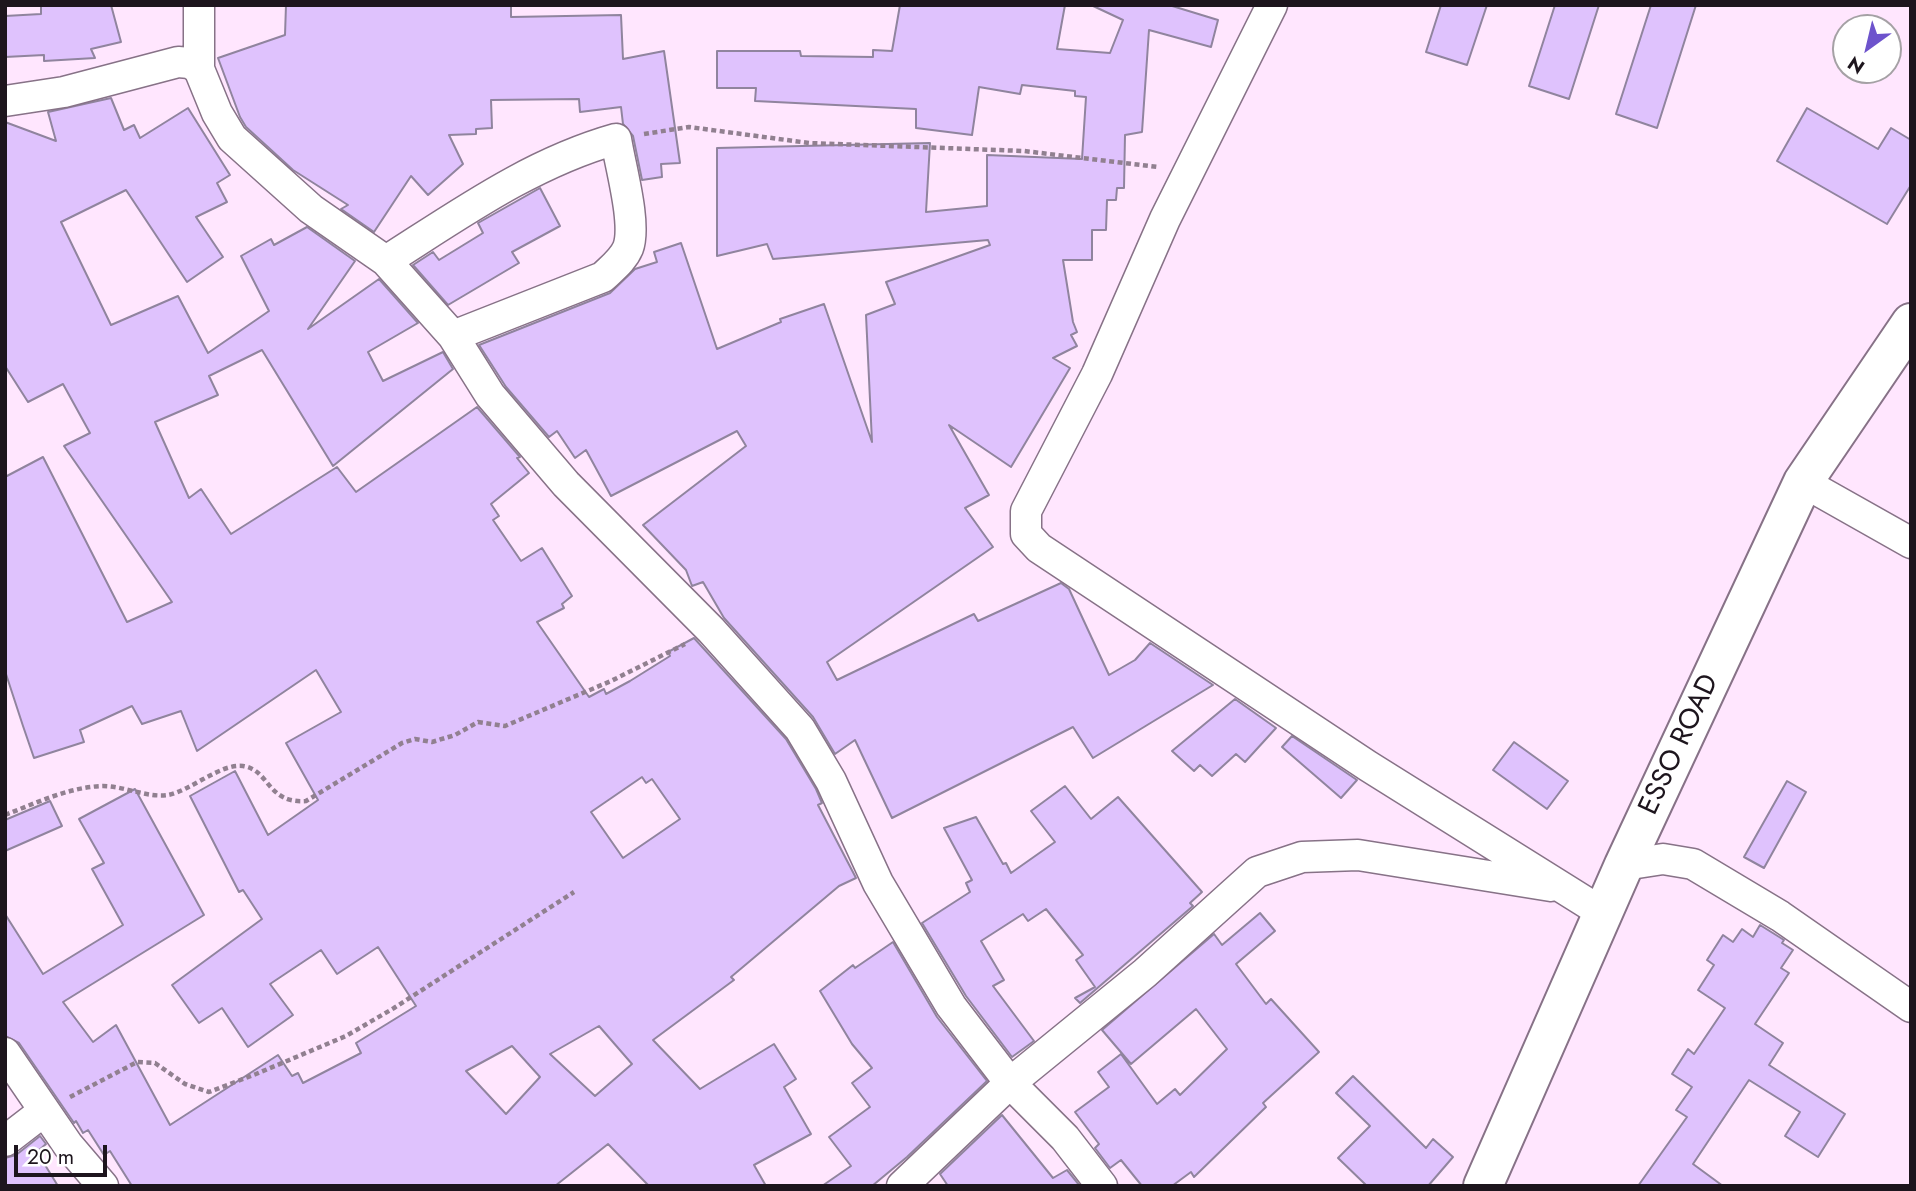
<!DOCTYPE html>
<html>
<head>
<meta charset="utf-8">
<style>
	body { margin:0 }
	#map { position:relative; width:1916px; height:1191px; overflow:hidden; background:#ffe6fe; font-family:Jost,sans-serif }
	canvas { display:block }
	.frame { position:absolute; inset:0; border:7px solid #1d151d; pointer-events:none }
	.north { position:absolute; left:1832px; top:14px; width:70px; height:70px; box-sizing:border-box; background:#fff; border:2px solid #a5a1a5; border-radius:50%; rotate:214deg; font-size:19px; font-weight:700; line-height:28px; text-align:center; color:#1d151d }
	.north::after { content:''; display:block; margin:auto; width:24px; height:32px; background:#6d53cc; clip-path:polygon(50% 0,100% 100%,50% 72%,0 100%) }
	.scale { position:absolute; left:14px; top:1145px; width:93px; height:32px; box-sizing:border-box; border:4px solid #1d151d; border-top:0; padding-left:9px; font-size:21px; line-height:24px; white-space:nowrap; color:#1d151d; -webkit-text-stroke:5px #fff; paint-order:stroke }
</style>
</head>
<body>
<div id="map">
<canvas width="1916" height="1191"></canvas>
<div class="frame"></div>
<div class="north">N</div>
<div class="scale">20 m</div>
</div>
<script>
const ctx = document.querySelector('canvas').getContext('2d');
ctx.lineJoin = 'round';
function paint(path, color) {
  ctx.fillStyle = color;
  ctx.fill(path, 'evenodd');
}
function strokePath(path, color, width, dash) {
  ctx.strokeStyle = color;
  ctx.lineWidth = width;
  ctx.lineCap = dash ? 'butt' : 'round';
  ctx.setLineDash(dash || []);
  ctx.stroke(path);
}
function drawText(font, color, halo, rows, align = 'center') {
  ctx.font = font + ' Jost,sans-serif';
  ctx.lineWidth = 6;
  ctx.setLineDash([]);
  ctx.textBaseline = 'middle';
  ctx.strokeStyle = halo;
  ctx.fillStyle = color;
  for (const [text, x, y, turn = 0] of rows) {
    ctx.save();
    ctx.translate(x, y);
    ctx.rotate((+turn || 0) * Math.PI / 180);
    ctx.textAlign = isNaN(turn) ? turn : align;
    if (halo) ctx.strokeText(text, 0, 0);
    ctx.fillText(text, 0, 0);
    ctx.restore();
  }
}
const building = new Path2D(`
	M 41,5 L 111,5 L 121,42 L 91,49 L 95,58 L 44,61 L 44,55 L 5,57 L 5,16 L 41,14 Z
	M 286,5 L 511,5 L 511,17 L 621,15 L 623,59 L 664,51 L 680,163 L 661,164 L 662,177 L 642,180 L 633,136 L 623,124 L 621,107 L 580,112 L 579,99 L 491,100 L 492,128 L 476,129 L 476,134 L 449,135 L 463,164 L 428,195 L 411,176 L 374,232 L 341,209 L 348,205 L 293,170 L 246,127 L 240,117 L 218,58 L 285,35 Z
	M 900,5 L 1065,5 L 1057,49 L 1110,53 L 1123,20 L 1091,5 L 1169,5 L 1218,20 L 1211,47 L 1149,30 L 1142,132 L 1125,135 L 1124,188 L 1117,188 L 1116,200 L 1107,200 L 1106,230 L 1092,230 L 1092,260 L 1063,260 L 1073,322 L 1077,332 L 1071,335 L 1077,346 L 1053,358 L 1070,368 L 1011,467 L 949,425 L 989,495 L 965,508 L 993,547 L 827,662 L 837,680 L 974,614 L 978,621 L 1061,583 L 1069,589 L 1109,675 L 1135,660 L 1150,643 L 1213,685 L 1093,758 L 1073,727 L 892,818 L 855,740 L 835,754 L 813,717 L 724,618 L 703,582 L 692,586 L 686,570 L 643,525 L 746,446 L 737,431 L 611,496 L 586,450 L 575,458 L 557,431 L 549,437 L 506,387 L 479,345 L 610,293 L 635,269 L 657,262 L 654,252 L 681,243 L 717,349 L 781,322 L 780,319 L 824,304 L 872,442 L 866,315 L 895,304 L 886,282 L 990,245 L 988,240 L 773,259 L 767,244 L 717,256 L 717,148 L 930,143 L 926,212 L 987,206 L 987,155 L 1082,159 L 1086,97 L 1075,96 L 1075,91 L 1022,85 L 1020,94 L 979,87 L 972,135 L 916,128 L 916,109 L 755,101 L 756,88 L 717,88 L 717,51 L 800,51 L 801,56 L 873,57 L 873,50 L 892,51 Z
	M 1441,5 L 1487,5 L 1467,65 L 1426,52 Z
	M 1555,5 L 1599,5 L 1569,99 L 1529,86 Z
	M 1651,5 L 1696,5 L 1657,128 L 1616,114 Z
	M 111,98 L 124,130 L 134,125 L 140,138 L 188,108 L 230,175 L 217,183 L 227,202 L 196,217 L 223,257 L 187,282 L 126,190 L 61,222 L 111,325 L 178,296 L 208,353 L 269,311 L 241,256 L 271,239 L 274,245 L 307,227 L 355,261 L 308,329 L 379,279 L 418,323 L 368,352 L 383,381 L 443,352 L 453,369 L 333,466 L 262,350 L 209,376 L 218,395 L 155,422 L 189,498 L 201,489 L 231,534 L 337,467 L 356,492 L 477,407 L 520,457 L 517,458 L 529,473 L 491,504 L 499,516 L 493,520 L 521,561 L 542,548 L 572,596 L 562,604 L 564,608 L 537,622 L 589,697 L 604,689 L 606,694 L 630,681 L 670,656 L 668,652 L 694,638 L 786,739 L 816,789 L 822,803 L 818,805 L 856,878 L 839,886 L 731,977 L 734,980 L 653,1040 L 700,1089 L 774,1044 L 796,1079 L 784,1087 L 811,1134 L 754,1165 L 766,1186 L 649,1186 L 608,1144 L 555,1186 L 132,1186 L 110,1151 L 104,1155 L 88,1130 L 83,1133 L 76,1121 L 74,1123 L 19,1043 L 5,1036 L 5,914 L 43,974 L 123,925 L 92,869 L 104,863 L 79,819 L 135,789 L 204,915 L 63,1002 L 93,1042 L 116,1025 L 170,1125 L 278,1055 L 292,1076 L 298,1073 L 303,1083 L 361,1053 L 356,1043 L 416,1006 L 378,947 L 337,974 L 321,950 L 270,984 L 293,1015 L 248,1047 L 222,1008 L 199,1023 L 172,985 L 262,919 L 243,890 L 239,892 L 190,796 L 235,771 L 268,835 L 318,800 L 286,743 L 341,712 L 316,670 L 197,751 L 181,711 L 142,724 L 132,706 L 80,730 L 84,742 L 34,758 L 23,726 L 5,671 L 5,477 L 43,457 L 127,622 L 172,602 L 64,446 L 90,433 L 63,384 L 28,402 L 5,366 L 5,122 L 56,141 L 48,112 ZM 642,777 L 646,783 L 652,779 L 680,819 L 623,858 L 591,812 ZM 599,1026 L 632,1064 L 595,1096 L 550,1054 ZM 512,1046 L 540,1077 L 506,1114 L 466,1071 Z
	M 1807,108 L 1878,149 L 1891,128 L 1911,140 L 1911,185 L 1887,224 L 1777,161 Z
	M 540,188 L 560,226 L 512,252 L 519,263 L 448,305 L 413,265 L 433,252 L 439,260 L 483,233 L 478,223 Z
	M 1235,699 L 1276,728 L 1245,762 L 1236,754 L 1212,776 L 1200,765 L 1194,771 L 1172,751 Z
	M 1292,736 L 1357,780 L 1341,798 L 1282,747 Z
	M 1514,742 L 1568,781 L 1547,809 L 1493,770 Z
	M 1787,781 L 1806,792 L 1764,868 L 1744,857 Z
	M 1065,786 L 1091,819 L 1118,797 L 1202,892 L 1190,903 L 1193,906 L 1080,1003 L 1075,998 L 1095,987 L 1076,960 L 1083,955 L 1046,909 L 1028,921 L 1023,914 L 981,941 L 1004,980 L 993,986 L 1034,1041 L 1012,1057 L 966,996 L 922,923 L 970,892 L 966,883 L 972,880 L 944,828 L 976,817 L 1003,864 L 1006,863 L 1011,873 L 1055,842 L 1031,811 Z
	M 50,801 L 62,826 L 5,851 L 5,820 Z
	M 1260,913 L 1275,931 L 1236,964 L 1266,1004 L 1271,999 L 1319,1052 L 1263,1103 L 1266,1107 L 1194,1177 L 1191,1172 L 1172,1186 L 1142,1186 L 1121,1160 L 1110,1168 L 1095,1148 L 1099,1144 L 1075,1112 L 1109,1087 L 1098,1072 L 1121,1054 L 1157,1104 L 1175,1089 L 1180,1095 L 1227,1049 L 1196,1009 L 1131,1064 L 1102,1030 L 1214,934 L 1222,945 Z
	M 1760,925 L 1784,940 L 1782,943 L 1793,950 L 1781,968 L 1789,973 L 1755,1024 L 1783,1043 L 1769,1065 L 1845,1114 L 1818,1157 L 1785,1136 L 1800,1112 L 1749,1080 L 1693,1164 L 1723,1186 L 1638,1186 L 1687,1117 L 1676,1110 L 1692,1087 L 1672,1074 L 1688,1049 L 1694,1054 L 1725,1008 L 1698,990 L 1714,965 L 1707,960 L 1723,935 L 1733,942 L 1742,929 L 1753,937 Z
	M 893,942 L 937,1017 L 987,1081 L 907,1157 L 872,1186 L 822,1186 L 851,1166 L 829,1137 L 870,1107 L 852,1083 L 872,1068 L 852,1044 L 820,991 L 853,965 L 855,968 Z
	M 1353,1076 L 1426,1148 L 1433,1139 L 1453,1157 L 1428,1186 L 1367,1186 L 1338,1158 L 1370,1126 L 1336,1093 Z
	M 1002,1115 L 1053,1178 L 1067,1170 L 1080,1186 L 948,1186 L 940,1174 Z
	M 40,1136 L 46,1144 L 37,1152 L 58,1186 L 5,1186 L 5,1158 L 16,1155 Z`);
const path = new Path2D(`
	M 644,134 L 689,127 L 809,143 L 1024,151 L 1158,167
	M 5,815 C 36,803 69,787 103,786 C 124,786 147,798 168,795 C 190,791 221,763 243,766 C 270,770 267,804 306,801 L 402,743 L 415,739 L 432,742 L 455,735 L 478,722 L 505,726 L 611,681 L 685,644
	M 70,1097 L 137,1062 L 155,1063 L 185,1084 L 209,1092 L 256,1074 L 346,1036 L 394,1008 L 574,892`);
const minor = new Path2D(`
	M 1272,5 L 1165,219 L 1097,374 L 1026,511 L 1026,534 L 1039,548 L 1368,766 L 1603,913
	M 199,69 L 199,5
	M 5,101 L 64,92 L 178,62 L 190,63 L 199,69 L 217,113 L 232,138 L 311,209 L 386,261 L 453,336 L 490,395 L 566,484 L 711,630 L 800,729 L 831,781 L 878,883 L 951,1006 L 1010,1083 L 1065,1138 L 1102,1186
	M 386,261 C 460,214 531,163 616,139 C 620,165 637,224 628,248 C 623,260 612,268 603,277 L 453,336
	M 1803,482 L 1911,543
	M 1624,865 L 1663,859 L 1693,864 L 1780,916 L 1911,1007
	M 5,1053 L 68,1145 L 103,1186
	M 5,1141 L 44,1111
	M 902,1186 L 1010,1083 L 1145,973 L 1257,872 L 1302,857 L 1358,855 L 1551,886`);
const tertiary = new Path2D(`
	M 1483,1186 L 1624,865 L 1803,482 L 1911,323`);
const streetNames = [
	["ESSO ROAD",1680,745,-65]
];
paint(building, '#dfc2fd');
strokePath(building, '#90849e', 2);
strokePath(minor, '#877287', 33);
strokePath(tertiary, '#877287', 42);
strokePath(path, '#918090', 4.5, [5, 3.5]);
strokePath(minor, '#fff', 30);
strokePath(tertiary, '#fff', 38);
drawText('28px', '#1d151d', '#fff', streetNames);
</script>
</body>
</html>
